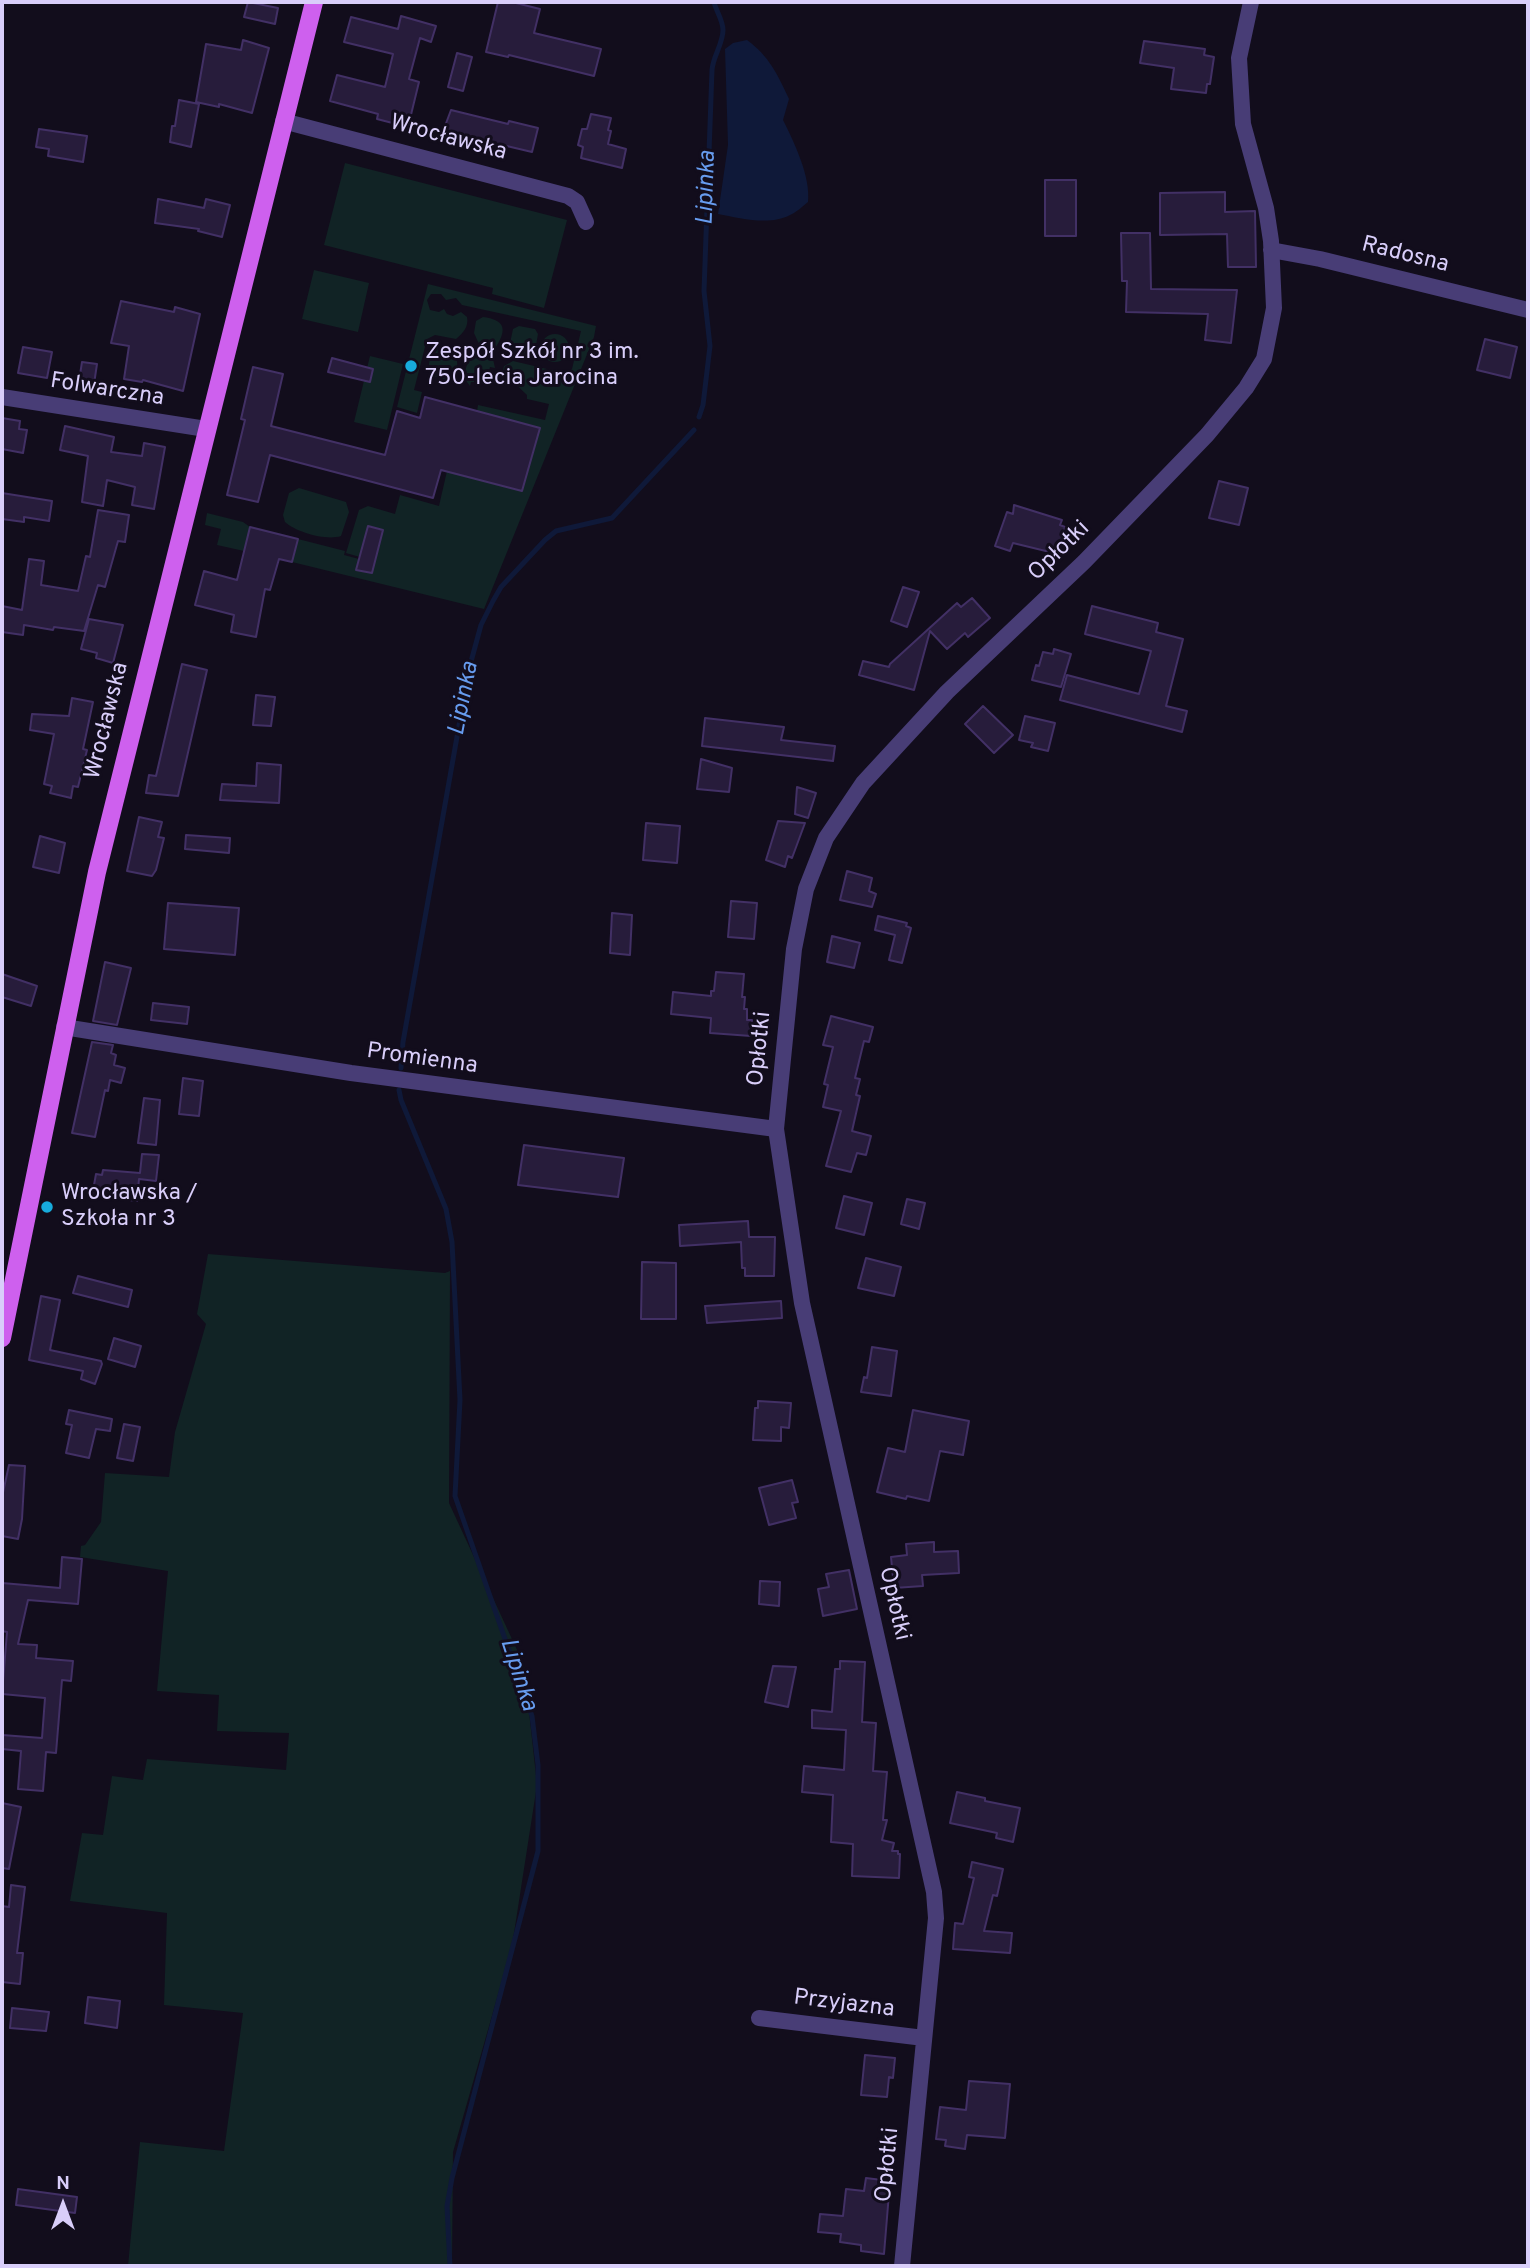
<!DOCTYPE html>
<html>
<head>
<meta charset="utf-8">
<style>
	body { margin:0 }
	#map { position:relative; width:1530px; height:2268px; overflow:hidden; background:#120d1c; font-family:Overpass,sans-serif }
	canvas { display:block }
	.frame { position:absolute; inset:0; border:4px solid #d9cefa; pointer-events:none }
	.north { position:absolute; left:28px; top:2170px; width:70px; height:70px; -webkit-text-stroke:5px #120d1c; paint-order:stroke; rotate:0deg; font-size:19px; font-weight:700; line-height:28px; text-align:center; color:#d9cefa }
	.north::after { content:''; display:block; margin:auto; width:24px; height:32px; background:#d9cefa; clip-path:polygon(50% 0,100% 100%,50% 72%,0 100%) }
</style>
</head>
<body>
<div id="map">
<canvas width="1530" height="2268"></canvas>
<div class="frame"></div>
<div class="north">N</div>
</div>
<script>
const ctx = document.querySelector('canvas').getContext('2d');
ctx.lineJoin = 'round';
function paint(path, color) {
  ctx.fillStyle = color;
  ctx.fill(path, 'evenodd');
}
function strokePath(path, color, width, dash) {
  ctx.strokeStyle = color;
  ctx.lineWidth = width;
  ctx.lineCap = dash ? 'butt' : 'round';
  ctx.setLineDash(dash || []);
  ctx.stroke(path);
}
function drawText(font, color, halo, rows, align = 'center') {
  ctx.font = font + ' Overpass,sans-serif';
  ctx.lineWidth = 6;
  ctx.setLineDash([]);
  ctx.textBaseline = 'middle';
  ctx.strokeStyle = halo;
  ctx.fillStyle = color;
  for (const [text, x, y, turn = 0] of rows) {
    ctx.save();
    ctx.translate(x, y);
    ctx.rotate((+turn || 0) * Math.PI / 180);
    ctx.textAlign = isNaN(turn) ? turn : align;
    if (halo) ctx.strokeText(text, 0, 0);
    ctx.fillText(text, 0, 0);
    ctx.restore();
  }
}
const green = new Path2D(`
	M 345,163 L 567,220 L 544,308 L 492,294 L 493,288 L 324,245 Z
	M 314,270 L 369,283 L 358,332 L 302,319 Z
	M 428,284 L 596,326 L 594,337 L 484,609 L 292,562 L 298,539 L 345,551 L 344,555 L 359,559 L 356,570 L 372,573 L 383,530 L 368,526 L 360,557 L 346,553 L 359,510 L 368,506 L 395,514 L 400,495 L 439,506 L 447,471 L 522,491 L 540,428 L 477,411 L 478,405 L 545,420 L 549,404 L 527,399 L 527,395 L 506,375 L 507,371 L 503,370 L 504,366 L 513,361 L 564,373 L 572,369 L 581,331 L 462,305 L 456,298 L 446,300 L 441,294 L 431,294 L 427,300 L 430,310 L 439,312 L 444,309 L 447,314 L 453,316 L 461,312 L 467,317 C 469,327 463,333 456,339 L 435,335 L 427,339 L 414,390 L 422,392 L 417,413 L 397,407 Z
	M 483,317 C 504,320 508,328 496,347 L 479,344 L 474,333 L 476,321 Z
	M 519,326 L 535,329 L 538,334 L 535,351 L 529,355 L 512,352 L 509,348 L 513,329 Z
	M541 348a14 14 0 1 1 28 0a14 14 0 1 1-28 0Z
	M 437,346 L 452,348 C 459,359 459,369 452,379 L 448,381 L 430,375 C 427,366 430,352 437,346 Z
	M 481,354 L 493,359 L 495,368 L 490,367 L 489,371 L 477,368 L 474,382 L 471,382 L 470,386 L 464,378 C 466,366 468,356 481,354 Z
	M 370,356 L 403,364 L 387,430 L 354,422 Z
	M 299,488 L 346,502 L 349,512 L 341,536 C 326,541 296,532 285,522 L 283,515 L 289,493 Z
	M 207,513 L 243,522 L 250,527 L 244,551 L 217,545 L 221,529 L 205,525 Z
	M 208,1254 L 445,1273 L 450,1271 L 449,1503 L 524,1665 L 537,1785 L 512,1946 L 453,2152 L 452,2266 L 128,2266 L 140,2142 L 224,2151 L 243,2013 L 164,2005 L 167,1913 L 70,1901 L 82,1833 L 103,1835 L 112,1776 L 143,1780 L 147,1759 L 286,1770 L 289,1733 L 217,1731 L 219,1695 L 157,1691 L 168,1571 L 80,1557 L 81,1546 L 85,1545 L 101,1522 L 105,1473 L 169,1477 L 175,1432 L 206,1324 L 197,1314 Z`);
const water = new Path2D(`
	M 747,40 C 769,56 778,75 789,99 L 783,120 C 794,142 811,177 808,202 C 803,206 797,212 790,215 C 770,226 739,218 718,214 L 728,145 L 725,49 L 733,43 Z`);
const stream = new Path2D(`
	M 699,417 L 703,405 L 710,346 L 704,291 L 712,70 C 713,56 723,44 723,30 C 723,20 716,11 714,2
	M 401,1068 L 403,1042 L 469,669 L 481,625 L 493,601 L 501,587 L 545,540 L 556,531 L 612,518 L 694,430
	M 399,1090 L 401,1100 L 446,1209 L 452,1242 L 460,1400 L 455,1496 L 532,1716 L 538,1765 L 538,1851 L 452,2178 L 447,2206 L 450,2266`);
const building = new Path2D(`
	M 248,2 L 278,8 L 275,24 L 244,17 Z
	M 498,2 L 512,2 L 540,9 L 534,33 L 601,49 L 594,76 L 509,55 L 508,57 L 486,52 Z
	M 401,16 L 436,26 L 431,42 L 420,38 L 409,79 L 419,82 L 408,127 L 377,119 L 378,114 L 330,101 L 337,75 L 385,87 L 393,54 L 344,42 L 351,17 L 398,29 Z
	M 243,40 L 269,48 L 252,113 L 219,104 L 219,107 L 196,102 L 206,44 L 241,50 Z
	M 1144,41 L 1205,49 L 1204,55 L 1214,57 L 1210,84 L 1207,84 L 1206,93 L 1171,89 L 1174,68 L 1140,63 Z
	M 457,53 L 472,57 L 463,91 L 448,87 Z
	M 179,100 L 199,104 L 191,147 L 170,142 L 172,126 L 175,126 Z
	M 451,110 L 508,124 L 509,121 L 538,128 L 532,152 L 473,138 L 472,142 L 442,134 Z
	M 591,114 L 611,118 L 608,130 L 611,131 L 608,144 L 626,149 L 622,168 L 581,158 L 583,147 L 578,145 L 582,129 L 587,129 Z
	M 39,129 L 87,136 L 83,162 L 48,156 L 49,149 L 36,147 Z
	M 1045,180 L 1076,180 L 1076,236 L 1045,236 Z
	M 1225,192 L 1225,212 L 1255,211 L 1256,267 L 1228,267 L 1227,234 L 1160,235 L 1160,193 Z
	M 158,199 L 204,208 L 206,199 L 230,205 L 222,237 L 198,231 L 199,229 L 155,223 Z
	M 1121,233 L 1150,233 L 1151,289 L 1237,290 L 1231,343 L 1205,340 L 1208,314 L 1126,312 L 1127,281 L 1122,281 Z
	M 121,301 L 174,312 L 175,307 L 200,314 L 183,391 L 143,380 L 142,382 L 124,379 L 129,346 L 111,343 Z
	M 1485,339 L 1517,347 L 1510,378 L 1477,370 Z
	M 23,347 L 52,352 L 47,378 L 18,373 Z
	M 332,358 L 373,369 L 370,382 L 328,372 Z
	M 82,362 L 97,364 L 94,384 L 79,381 Z
	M 253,367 L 283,374 L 271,426 L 385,455 L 397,411 L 420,418 L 425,397 L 540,428 L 522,491 L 441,470 L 433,498 L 270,455 L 258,502 L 227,495 L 245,420 L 241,419 Z
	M 2,418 L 20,421 L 19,429 L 27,430 L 23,453 L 2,449 Z
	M 65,426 L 114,437 L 111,452 L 142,456 L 144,443 L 165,447 L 154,509 L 132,505 L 135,487 L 107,480 L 103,506 L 82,502 L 88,456 L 60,450 Z
	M 1219,481 L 1248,488 L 1239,525 L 1209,518 Z
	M 2,493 L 52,501 L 49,521 L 24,517 L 24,522 L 2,519 Z
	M 1014,505 L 1062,520 L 1060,525 L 1065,527 L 1058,554 L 1013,543 L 1010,551 L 995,546 L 1007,512 L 1013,514 Z
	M 98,510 L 129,515 L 125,542 L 118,541 L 105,587 L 98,585 L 84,631 L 54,627 L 53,630 L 24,625 L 23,635 L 2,632 L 2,606 L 22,610 L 29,559 L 44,561 L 41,585 L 78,591 L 86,556 L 90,557 Z
	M 368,526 L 383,530 L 372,573 L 356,570 Z
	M 250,527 L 298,539 L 292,562 L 279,559 L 270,590 L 265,589 L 256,637 L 231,632 L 234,615 L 195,605 L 204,571 L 237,580 Z
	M 903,587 L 919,592 L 907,627 L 891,621 Z
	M 972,598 L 990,618 L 968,637 L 965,633 L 947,649 L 930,631 L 914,690 L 859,675 L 863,661 L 889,667 L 890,664 L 957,603 L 961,607 Z
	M 1092,606 L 1158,623 L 1156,632 L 1183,639 L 1166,706 L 1187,711 L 1182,732 L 1060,700 L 1067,675 L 1139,694 L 1151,651 L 1085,634 Z
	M 89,619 L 123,625 L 113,663 L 96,658 L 97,653 L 81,649 Z
	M 1054,649 L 1071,654 L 1061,687 L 1032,680 L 1036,665 L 1039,666 L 1043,652 L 1053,654 Z
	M 182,664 L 207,670 L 178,796 L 146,793 L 149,775 L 156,776 Z
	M 256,695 L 275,697 L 271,726 L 253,725 Z
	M 72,698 L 93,702 L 83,749 L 87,750 L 78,787 L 73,786 L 71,798 L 50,793 L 52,786 L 44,784 L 54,734 L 30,730 L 32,714 L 69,716 Z
	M 983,706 L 1013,735 L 994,753 L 965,724 Z
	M 1025,716 L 1055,723 L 1048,751 L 1031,747 L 1033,743 L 1019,740 Z
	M 705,718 L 784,727 L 781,740 L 835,746 L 833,761 L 702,746 Z
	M 701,759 L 732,768 L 729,792 L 697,789 Z
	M 257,763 L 281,765 L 279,803 L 220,800 L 222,784 L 256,786 Z
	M 797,787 L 816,793 L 808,818 L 795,814 Z
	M 139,817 L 162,822 L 158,837 L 164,838 L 156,870 L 152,876 L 127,871 Z
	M 778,821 L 805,823 L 792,858 L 788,856 L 785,867 L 766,860 Z
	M 646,823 L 680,826 L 677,863 L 643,860 Z
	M 186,835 L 230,838 L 229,853 L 185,849 Z
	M 40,836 L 65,843 L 59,873 L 33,867 Z
	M 847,871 L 872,878 L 869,891 L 876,894 L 872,907 L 840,900 Z
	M 731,901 L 757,903 L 754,939 L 728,937 Z
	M 168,903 L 239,908 L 235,955 L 164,949 Z
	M 612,913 L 632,915 L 630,955 L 610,953 Z
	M 878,916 L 907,923 L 906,926 L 911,928 L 902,963 L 889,960 L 895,935 L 875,930 Z
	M 832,936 L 860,943 L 854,968 L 827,962 Z
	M 105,962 L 131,968 L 117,1025 L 93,1021 Z
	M 716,972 L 744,974 L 742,997 L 745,997 L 744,1009 L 747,1009 L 747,1020 L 752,1020 L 751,1036 L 710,1033 L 711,1018 L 671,1014 L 673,992 L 711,996 L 711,991 L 714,991 Z
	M 2,974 L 37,986 L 31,1006 L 2,997 Z
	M 153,1003 L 189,1007 L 187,1024 L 151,1020 Z
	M 831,1016 L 873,1027 L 869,1042 L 864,1041 L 855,1078 L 860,1079 L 856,1095 L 860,1096 L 852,1131 L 871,1136 L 866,1155 L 857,1153 L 851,1172 L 826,1166 L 841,1111 L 823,1107 L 828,1085 L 824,1084 L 833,1047 L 823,1045 Z
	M 92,1042 L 113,1045 L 111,1053 L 116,1055 L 114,1065 L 125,1068 L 121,1083 L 110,1080 L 108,1091 L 105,1090 L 95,1137 L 72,1133 Z
	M 183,1078 L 203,1081 L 199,1116 L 179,1114 Z
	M 144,1098 L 160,1100 L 156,1145 L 138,1143 Z
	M 524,1145 L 624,1158 L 618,1197 L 518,1185 Z
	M 142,1154 L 159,1155 L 156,1181 L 139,1179 L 137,1201 L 92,1196 L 96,1174 L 102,1175 L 103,1170 L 140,1173 Z
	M 844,1196 L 872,1203 L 864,1235 L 836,1228 Z
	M 907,1199 L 925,1203 L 919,1229 L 901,1224 Z
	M 748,1221 L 749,1237 L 775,1237 L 774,1276 L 745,1276 L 745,1268 L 742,1268 L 741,1242 L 680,1246 L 679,1225 Z
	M 866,1258 L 901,1267 L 894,1296 L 858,1288 Z
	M 642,1262 L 676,1263 L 676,1319 L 641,1319 Z
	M 78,1276 L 132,1290 L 128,1307 L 73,1293 Z
	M 41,1296 L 60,1300 L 50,1350 L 101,1361 L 102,1364 L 95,1384 L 81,1379 L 83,1371 L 29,1360 Z
	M 781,1301 L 782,1318 L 707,1323 L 705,1306 Z
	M 114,1338 L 141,1346 L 135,1367 L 108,1359 Z
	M 872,1347 L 897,1351 L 891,1396 L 861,1392 L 864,1377 L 867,1378 Z
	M 758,1401 L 791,1403 L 789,1428 L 781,1427 L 781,1441 L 753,1440 L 755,1408 L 758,1408 Z
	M 69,1410 L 112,1419 L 110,1431 L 96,1429 L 89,1458 L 66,1453 L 72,1425 L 66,1424 Z
	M 913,1410 L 969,1421 L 963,1455 L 940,1451 L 929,1501 L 907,1496 L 906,1499 L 877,1492 L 888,1448 L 905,1452 Z
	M 124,1424 L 140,1427 L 133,1461 L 117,1458 Z
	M 9,1465 L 25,1466 L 22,1519 L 18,1539 L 2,1536 L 2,1497 Z
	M 792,1480 L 798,1502 L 792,1503 L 796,1518 L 769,1525 L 759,1488 Z
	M 934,1542 L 934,1552 L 958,1551 L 959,1573 L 922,1575 L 923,1586 L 894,1588 L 891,1557 L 907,1555 L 906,1544 Z
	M 62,1557 L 82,1559 L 78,1604 L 28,1600 L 18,1644 L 37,1645 L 36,1658 L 73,1661 L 71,1681 L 62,1680 L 56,1753 L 46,1752 L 43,1791 L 18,1789 L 21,1751 L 2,1749 L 2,1735 L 42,1738 L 45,1698 L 2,1694 L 7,1632 L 2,1631 L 2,1583 L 60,1588 Z
	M 849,1570 L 857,1609 L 823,1616 L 818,1589 L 829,1587 L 826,1574 Z
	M 760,1581 L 780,1582 L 779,1606 L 759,1604 Z
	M 840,1661 L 865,1662 L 862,1722 L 876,1723 L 873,1771 L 887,1772 L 883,1820 L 887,1820 L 882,1840 L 894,1843 L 892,1851 L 898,1851 L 898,1854 L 900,1854 L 899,1878 L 852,1876 L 853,1844 L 831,1842 L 833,1795 L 802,1792 L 804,1766 L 844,1770 L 846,1730 L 812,1728 L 812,1710 L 832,1712 L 835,1669 L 840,1669 Z
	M 773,1666 L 796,1667 L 788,1707 L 765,1702 Z
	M 957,1792 L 985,1798 L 985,1801 L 1020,1808 L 1013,1842 L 996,1838 L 997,1833 L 950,1823 Z
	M 2,1803 L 21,1807 L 9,1869 L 2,1868 Z
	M 972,1862 L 1003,1869 L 997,1896 L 993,1895 L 984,1931 L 1012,1933 L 1010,1953 L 953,1949 L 955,1923 L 963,1924 L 974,1878 L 969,1877 Z
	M 11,1885 L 25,1887 L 17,1953 L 23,1953 L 20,1984 L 2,1982 L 2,1906 L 9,1907 Z
	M 88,1997 L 120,2001 L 117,2028 L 85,2023 Z
	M 12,2008 L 49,2012 L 46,2031 L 10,2028 Z
	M 865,2055 L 895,2058 L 893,2078 L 889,2077 L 887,2097 L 861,2095 Z
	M 969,2081 L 1010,2084 L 1005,2138 L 967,2135 L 965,2149 L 945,2146 L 946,2140 L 936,2139 L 940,2107 L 966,2110 Z
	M 866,2178 L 890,2181 L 884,2254 L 861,2251 L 861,2245 L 840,2242 L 841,2234 L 818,2232 L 820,2214 L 843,2216 L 846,2189 L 864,2191 Z
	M 18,2189 L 77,2197 L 75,2213 L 16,2205 Z`);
const minor = new Path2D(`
	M 283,121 L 568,196 L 577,202 L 586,222
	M 1271,250 L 1320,259 L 1528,310
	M 2,397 L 206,429
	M 64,1027 L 351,1073 L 776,1129
	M 759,2018 L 924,2038
	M 902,2266 L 936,1918 L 934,1892 L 802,1303 L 776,1129 L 794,949 L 806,889 L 826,838 L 863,783 L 947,692 L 1084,562 L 1207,435 L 1246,388 L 1264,359 L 1274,308 L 1271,241 L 1266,208 L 1243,124 L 1239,58 L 1251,2`);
const primary = new Path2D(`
	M 2,1338 L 97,872 L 314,2`);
const markers = [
	[411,366,7,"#17abdc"],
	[47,1207,7,"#17abdc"]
];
const streetNames = [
	["Wrocławska",448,139,15],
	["Radosna",1405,256,14],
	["Folwarczna",107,391,9],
	["Opłotki",1060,552,-44],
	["Wrocławska",108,721,-76],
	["Opłotki",761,1049,-84],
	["Promienna",422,1060,8],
	["Opłotki",893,1604,77],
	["Przyjazna",844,2005,7],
	["Opłotki",889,2165,-84]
];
const poiNames = [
	["Zespół Szkół nr 3 im.",425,353],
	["750-lecia Jarocina",425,379],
	["Wrocławska /",61,1194],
	["Szkoła nr 3",61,1220]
];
const waterNames = [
	["Lipinka",708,188,-88],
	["Lipinka",465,699,-79],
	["Lipinka",517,1675,72]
];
paint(green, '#112325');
paint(water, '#0f1939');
strokePath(stream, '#0f1939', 5);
paint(building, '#271c3b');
strokePath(building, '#423065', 2);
strokePath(minor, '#483d76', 16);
strokePath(primary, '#ce60ee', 18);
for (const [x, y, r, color] of markers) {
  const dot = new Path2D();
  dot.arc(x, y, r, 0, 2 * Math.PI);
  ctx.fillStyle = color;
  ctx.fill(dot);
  strokePath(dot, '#120d1c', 2.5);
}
drawText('23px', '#d9cefa', '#120d1c', streetNames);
drawText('23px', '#d9cefa', '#120d1c', poiNames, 'left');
drawText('italic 24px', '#679cef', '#120d1c', waterNames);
</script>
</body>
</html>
